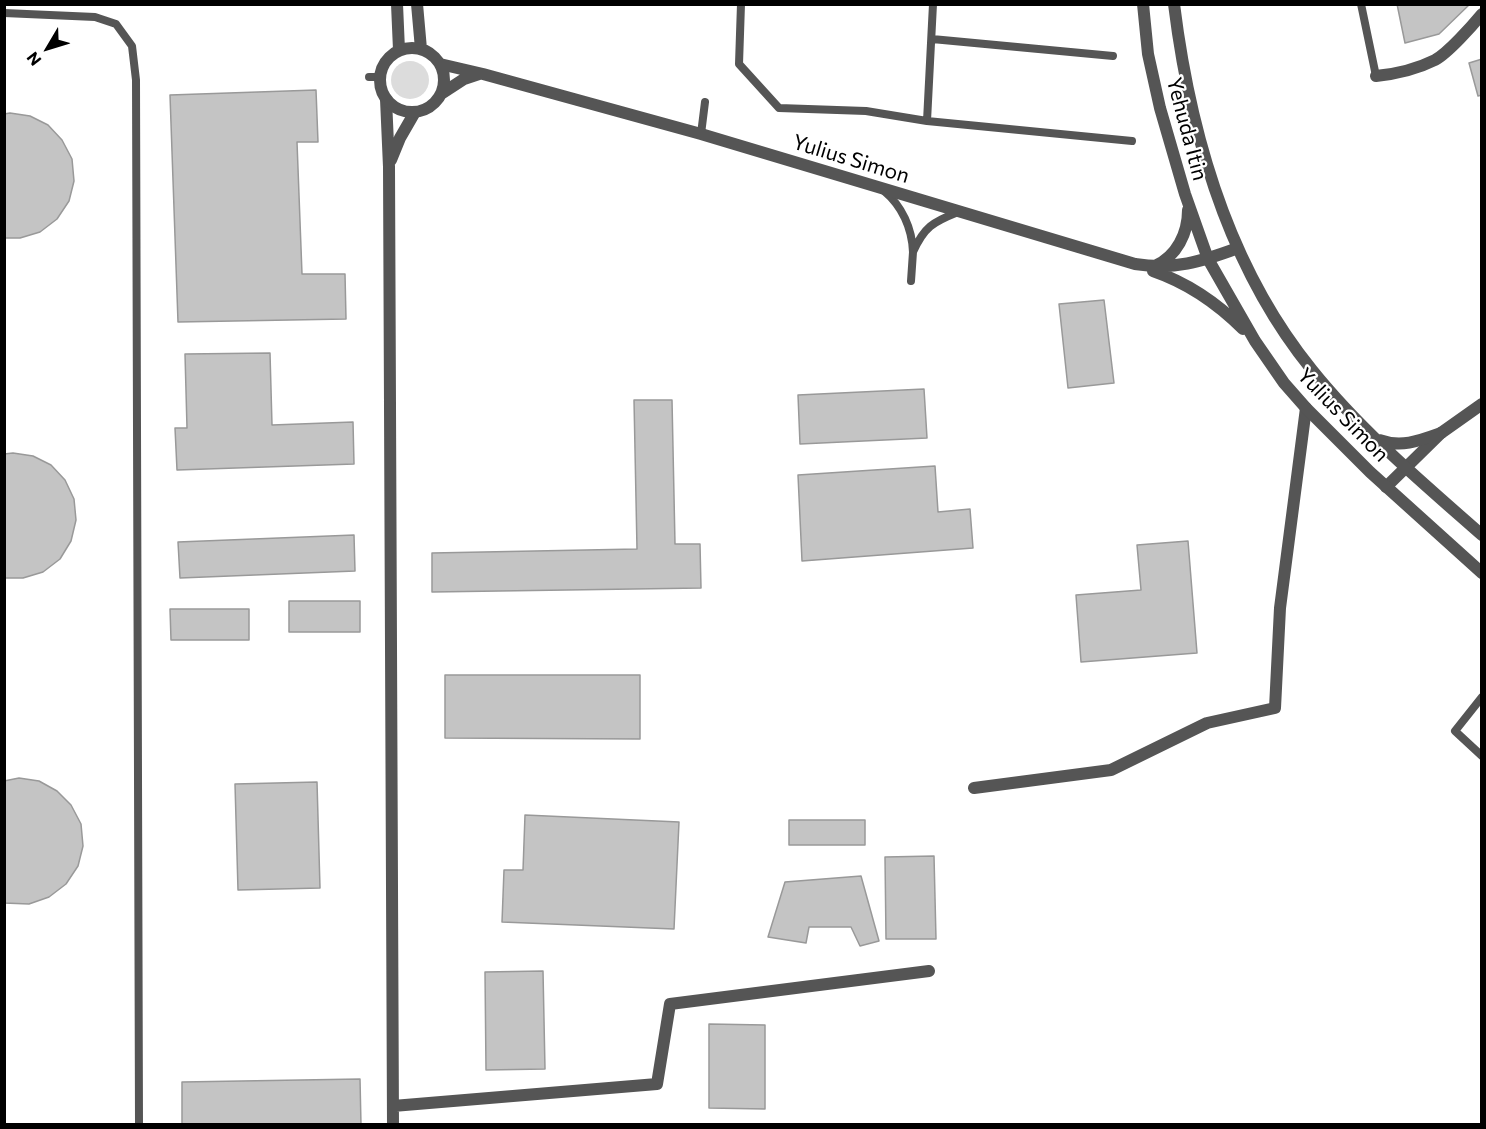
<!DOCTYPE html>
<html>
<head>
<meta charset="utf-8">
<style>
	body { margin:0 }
	#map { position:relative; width:1486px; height:1129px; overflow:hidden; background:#fff; font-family:Commissioner,sans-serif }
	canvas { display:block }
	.frame { position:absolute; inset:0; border:6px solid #000; pointer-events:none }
	.north { position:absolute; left:18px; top:18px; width:60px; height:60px; -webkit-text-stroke:4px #fff; paint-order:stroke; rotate:232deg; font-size:16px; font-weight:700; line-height:24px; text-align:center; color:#000 }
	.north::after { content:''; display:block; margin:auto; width:21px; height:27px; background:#000; clip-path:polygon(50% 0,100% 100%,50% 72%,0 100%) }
</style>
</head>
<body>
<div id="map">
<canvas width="1486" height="1129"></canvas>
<div class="frame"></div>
<div class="north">N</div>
</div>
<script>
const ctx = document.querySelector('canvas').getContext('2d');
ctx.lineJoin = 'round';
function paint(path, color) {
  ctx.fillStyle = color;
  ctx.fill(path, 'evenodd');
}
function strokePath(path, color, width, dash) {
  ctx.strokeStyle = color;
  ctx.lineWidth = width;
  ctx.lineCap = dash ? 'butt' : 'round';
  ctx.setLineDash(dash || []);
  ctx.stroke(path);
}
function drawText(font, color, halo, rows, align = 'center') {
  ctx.font = font + ' Commissioner,sans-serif';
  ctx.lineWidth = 4.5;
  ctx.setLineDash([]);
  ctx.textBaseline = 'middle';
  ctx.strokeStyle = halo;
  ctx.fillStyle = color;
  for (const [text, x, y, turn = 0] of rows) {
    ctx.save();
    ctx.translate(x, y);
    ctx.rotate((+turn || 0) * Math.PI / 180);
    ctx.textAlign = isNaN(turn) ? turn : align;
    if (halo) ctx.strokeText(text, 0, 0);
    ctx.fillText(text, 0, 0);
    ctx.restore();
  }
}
const green = new Path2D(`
	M391 80a19 19 0 1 1 38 0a19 19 0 1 1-38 0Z`);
const building = new Path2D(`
	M 1397,4 L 1470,4 L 1439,34 L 1405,43 Z
	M 1482,59 L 1482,95 L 1478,96 L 1469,63 Z
	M 316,90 L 318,142 L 297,142 L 302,274 L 345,274 L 346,319 L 178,322 L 170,95 Z
	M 10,113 L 30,116 L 48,125 L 62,140 L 72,159 L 74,181 L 69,201 L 57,219 L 40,232 L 20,238 L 4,238 L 4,114 Z
	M 1104,300 L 1114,383 L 1068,388 L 1059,304 Z
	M 270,353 L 272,425 L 353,422 L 354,464 L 177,470 L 175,428 L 187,428 L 185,354 Z
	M 924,389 L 927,438 L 800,444 L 798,395 Z
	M 634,400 L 672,400 L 675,544 L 700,544 L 701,588 L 432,592 L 432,553 L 637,549 Z
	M 13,453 L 33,456 L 51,465 L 65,480 L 74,499 L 76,520 L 71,541 L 60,559 L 43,572 L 23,578 L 4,578 L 4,454 Z
	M 935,466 L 938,512 L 970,509 L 973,548 L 802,561 L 798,475 Z
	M 354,535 L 355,571 L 180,578 L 178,542 Z
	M 1188,541 L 1197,653 L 1081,662 L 1076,595 L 1141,590 L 1137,545 Z
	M 289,601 L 360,601 L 360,632 L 289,632 Z
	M 170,609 L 249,609 L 249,640 L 171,640 Z
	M 445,675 L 640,675 L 640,739 L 445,738 Z
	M 19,778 L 39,781 L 57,791 L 71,805 L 81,824 L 83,846 L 78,866 L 66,884 L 49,897 L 29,904 L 4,903 L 4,781 Z
	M 317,782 L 320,888 L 238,890 L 235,784 Z
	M 525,815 L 679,822 L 674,929 L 502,922 L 504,870 L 523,870 Z
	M 789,820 L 865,820 L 865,845 L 789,845 Z
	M 934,856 L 936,939 L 886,939 L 885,857 Z
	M 861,876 L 879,941 L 860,946 L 851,927 L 809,927 L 806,943 L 768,937 L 785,882 Z
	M 543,971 L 545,1069 L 486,1070 L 485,972 Z
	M 709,1024 L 765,1025 L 765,1109 L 709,1108 Z
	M 360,1079 L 361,1125 L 182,1125 L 182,1082 Z`);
const service = new Path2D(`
	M 741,4 L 739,64 L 779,108 L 866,111 L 927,121 L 1132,141
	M 1361,4 L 1376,76
	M 4,13 L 95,17 L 116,24 L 132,46 L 136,80 L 139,1124
	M 932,39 L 1113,56
	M 369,77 L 380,77
	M 927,121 L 933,4
	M 701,134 L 705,102
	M 884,191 C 902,206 912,228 913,252 C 924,227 933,222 958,212
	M 911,281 L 913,252
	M 1482,697 L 1455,731 L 1482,756`);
const minor = new Path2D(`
	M 1376,76 C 1396,74 1417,69 1435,60 C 1448,53 1472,26 1482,14
	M 386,99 L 389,167 L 393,1124
	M 391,160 L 400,138 L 415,112
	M 1386,487 L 1441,433 L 1482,404
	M 974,788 L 1111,770 L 1207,723 L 1275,708 L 1280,608 L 1306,408
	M 393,1106 L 657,1084 L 670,1004 L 929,971`);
const tertiary = new Path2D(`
	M 397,4 L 399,50
	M 417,4 L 421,49
	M 1143,4 L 1148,54 L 1160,108 L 1185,194 L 1208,259 L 1255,341 L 1284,383 L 1306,408 L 1370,472 L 1482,573
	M 1174,4 C 1190,133 1229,268 1312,370 C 1361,431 1423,483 1482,535
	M380 80a32 32 0 1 1 64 0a32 32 0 1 1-64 0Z
	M 440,64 L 483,74 L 701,134 L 1135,264 C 1175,270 1200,262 1238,248
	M 441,94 L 464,79 L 479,74
	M 1155,266 C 1177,256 1188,233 1188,210
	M 1153,271 C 1188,283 1217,303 1243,329
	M 1379,440 C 1401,448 1419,441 1441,433`);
const streetNames = [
	["Yehuda Itin",1187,129,75],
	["Yulius Simon",851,159,17],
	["Yulius Simon",1343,415,46]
];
paint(green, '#dcdcdc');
paint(building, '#c4c4c4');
strokePath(building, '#999', 1.5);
strokePath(service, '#555', 8);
strokePath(minor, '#555', 12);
strokePath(tertiary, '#555', 12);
drawText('21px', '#000', '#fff', streetNames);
</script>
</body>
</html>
